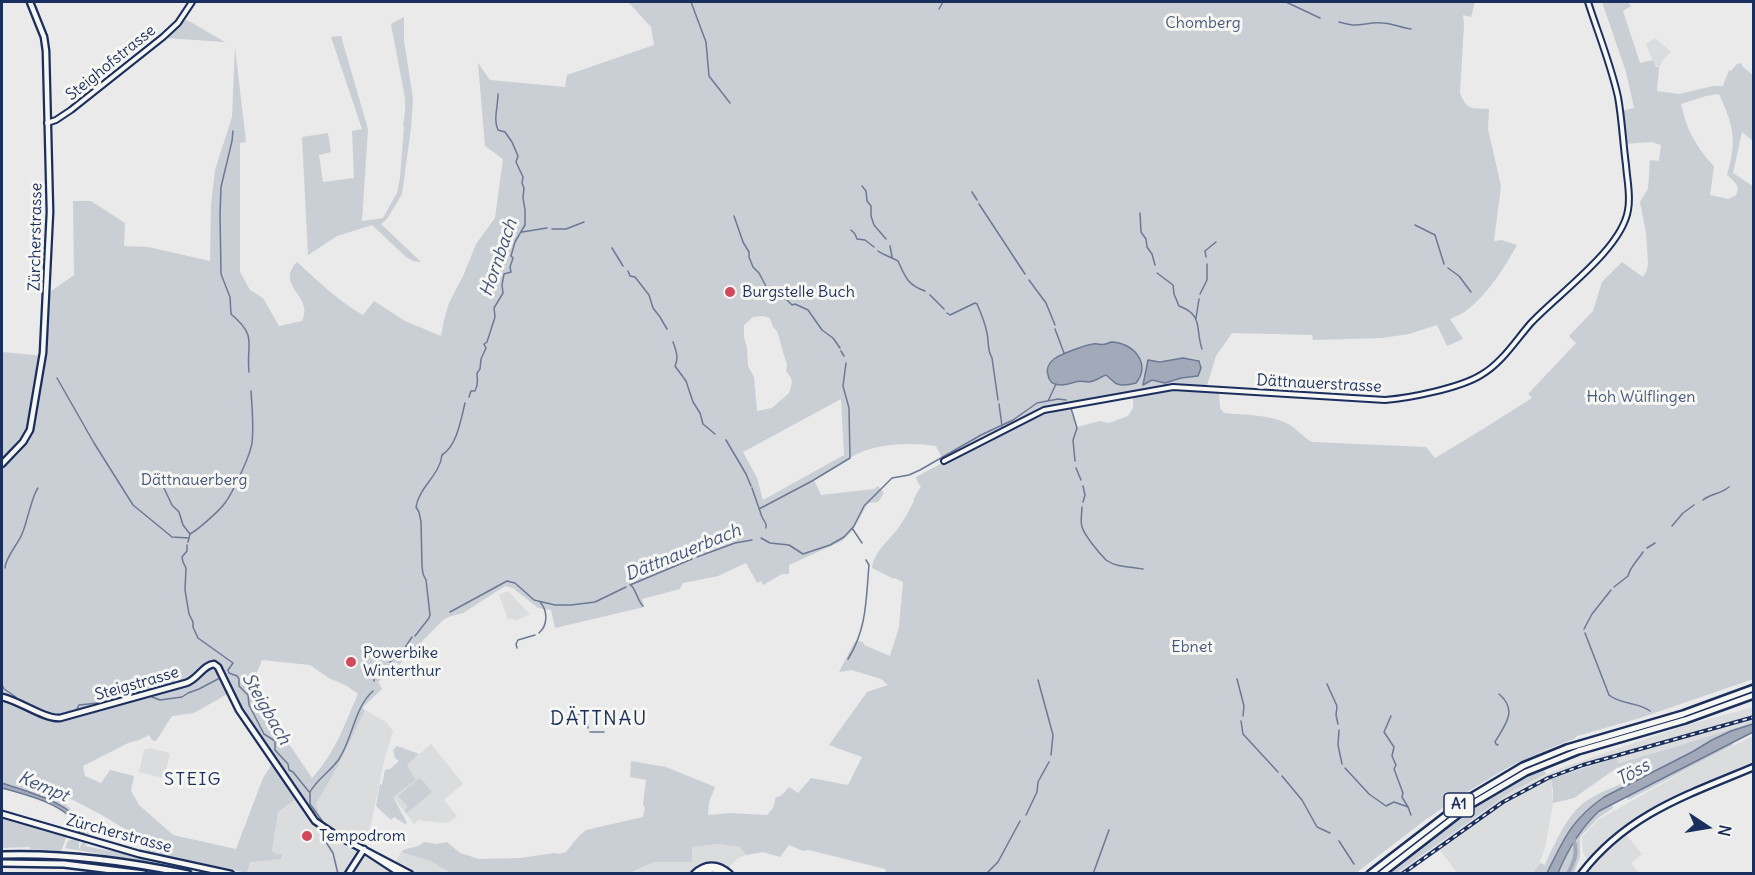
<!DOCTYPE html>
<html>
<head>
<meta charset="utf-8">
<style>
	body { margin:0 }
	#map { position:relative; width:1755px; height:875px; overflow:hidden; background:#e9eae9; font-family:Delius,sans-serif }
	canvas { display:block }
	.frame { position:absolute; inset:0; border:3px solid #1b2f5e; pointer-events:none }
	.north { position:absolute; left:1677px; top:797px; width:60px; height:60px; -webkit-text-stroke:4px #f6f6f2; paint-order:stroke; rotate:102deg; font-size:16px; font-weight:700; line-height:24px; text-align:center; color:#1b2f5e }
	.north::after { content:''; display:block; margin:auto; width:21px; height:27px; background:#1b2f5e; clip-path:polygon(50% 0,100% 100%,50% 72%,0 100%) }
</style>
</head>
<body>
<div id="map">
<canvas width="1755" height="875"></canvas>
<div class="frame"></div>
<div class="north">N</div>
</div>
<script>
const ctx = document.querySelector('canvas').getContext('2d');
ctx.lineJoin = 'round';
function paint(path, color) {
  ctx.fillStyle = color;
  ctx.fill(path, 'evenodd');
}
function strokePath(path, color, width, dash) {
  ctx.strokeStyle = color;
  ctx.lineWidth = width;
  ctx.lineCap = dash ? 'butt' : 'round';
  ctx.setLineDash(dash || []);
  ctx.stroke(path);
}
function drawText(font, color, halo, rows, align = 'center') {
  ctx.font = font + ' Delius,sans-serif';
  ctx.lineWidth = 6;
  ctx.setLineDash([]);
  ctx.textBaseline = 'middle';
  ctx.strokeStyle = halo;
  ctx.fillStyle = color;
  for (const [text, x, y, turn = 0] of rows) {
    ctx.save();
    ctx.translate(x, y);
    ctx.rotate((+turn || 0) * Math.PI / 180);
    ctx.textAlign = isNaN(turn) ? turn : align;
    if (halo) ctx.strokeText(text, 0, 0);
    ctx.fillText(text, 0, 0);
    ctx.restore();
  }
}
const built = new Path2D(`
	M 1655,38 L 1671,52 L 1664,59 L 1659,67 L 1654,64 L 1646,44 Z
	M 508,591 L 525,609 L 530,614 L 517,620 L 508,619 L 499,595 Z
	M 1753,707 L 1753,722 L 1675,747 L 1619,763 L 1616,758 L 1551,779 L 1553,803 L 1545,848 L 1538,866 L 1532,873 L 1457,873 L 1440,850 L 1406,873 L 1397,874 L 1509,793 L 1558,769 L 1684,726 Z
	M 365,710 L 386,722 L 393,731 L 384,761 L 371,824 L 367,835 L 363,840 L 360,841 L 357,849 L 401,873 L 247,874 L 250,862 L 277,854 L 272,851 L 278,812 L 299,798 L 316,804 L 339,764 Z
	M 1753,736 L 1753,767 L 1672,802 L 1623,831 L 1642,854 L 1631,863 L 1639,873 L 1581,874 L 1590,862 L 1585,857 L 1583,852 L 1582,837 L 1598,820 L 1701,762 Z
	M 431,744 L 463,784 L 444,800 L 457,816 L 447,823 L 423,821 L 420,819 L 414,824 L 393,797 L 416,780 L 407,765 Z
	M 149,748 L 170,753 L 164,778 L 139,772 L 144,750 Z
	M 719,844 L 740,847 L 746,855 L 737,859 L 726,870 L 694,873 L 630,874 L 654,862 L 692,862 L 692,847 Z
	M 401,852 L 430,861 L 454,873 L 410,873 L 394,865 Z`);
const green = new Path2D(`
	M 628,2 L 1475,2 L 1471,17 L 1463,15 L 1464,25 L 1460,93 C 1467,111 1472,108 1489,109 L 1488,129 L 1501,186 L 1494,241 L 1502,240 L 1517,245 C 1504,268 1489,293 1467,310 C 1462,314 1456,316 1450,319 L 1463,339 L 1447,346 L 1437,325 L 1409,334 L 1382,338 L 1313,340 L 1312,335 L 1232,333 L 1216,356 L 1206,389 L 1219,390 L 1220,408 L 1224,413 C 1244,415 1267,414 1286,423 C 1296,427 1302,437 1312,442 L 1426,447 L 1435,458 L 1475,434 L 1532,398 L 1528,394 L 1576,343 L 1569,336 L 1593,311 L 1602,282 L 1622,262 L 1643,277 L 1647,270 L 1648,263 L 1646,233 L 1640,202 L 1648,189 L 1650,160 L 1659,161 L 1661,145 L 1652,142 L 1624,144 L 1620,111 L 1634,108 L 1626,72 L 1602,2 L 1628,2 L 1631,6 L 1623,11 L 1640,63 L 1653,60 L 1656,67 L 1659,67 L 1657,91 L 1679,94 L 1713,86 L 1723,86 L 1729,70 L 1731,71 L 1737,64 L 1741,63 L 1743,67 L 1753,75 L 1753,141 L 1742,132 L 1733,173 L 1754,187 L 1753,679 L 1640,718 L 1577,736 L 1574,739 L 1553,747 L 1507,768 L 1462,795 L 1425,820 L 1356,873 L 887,874 L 885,869 L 809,850 L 803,851 L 789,845 L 780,857 L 763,852 L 746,855 L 740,847 L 719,844 L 692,847 L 692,862 L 654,862 L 630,873 L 454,874 L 430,861 L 401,852 C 408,846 415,850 424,842 L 437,844 L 447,842 L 460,853 L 479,859 L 520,858 L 554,853 L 560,854 L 566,852 L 578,837 L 586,830 L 643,817 L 645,807 L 643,805 L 646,780 L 630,777 L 631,761 L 666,767 L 715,787 L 709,802 L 708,815 L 731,813 L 767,815 L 773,808 L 776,797 L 781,796 L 789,787 L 798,793 L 811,778 L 848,785 L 862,757 L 829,745 L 867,692 L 888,685 L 881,679 L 852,670 L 839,672 L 855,641 L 863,642 L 864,645 L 890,656 L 899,627 L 903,582 L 895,578 L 894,579 L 872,568 C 874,551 890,540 899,527 C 905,519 909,510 914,501 L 913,500 L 921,486 L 918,483 L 916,477 L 944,462 L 936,446 C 916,443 893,443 874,448 C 852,453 833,469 814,480 L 821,495 L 874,489 L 878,486 L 884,493 L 878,502 L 868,503 L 853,530 L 842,541 L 789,565 L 789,574 L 782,574 L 763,585 L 761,581 L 757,583 L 746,563 L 718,576 L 683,583 L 680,589 L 642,599 L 644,607 L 555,628 L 551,610 L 538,608 L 513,588 L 505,586 L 463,613 L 448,617 L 442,621 L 399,665 L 396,662 L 390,668 L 391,671 L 378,682 L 382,689 L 362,708 L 365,710 L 339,764 L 316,804 L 318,812 L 311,817 L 298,798 L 278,812 L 272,851 L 277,854 L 282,855 L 281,859 L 250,862 L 247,873 L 148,852 L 128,831 L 102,815 L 67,797 L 64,803 L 81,819 L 91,838 L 84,835 C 80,802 28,793 2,783 L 2,352 L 43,356 L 47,294 L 74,275 L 73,201 L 91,201 L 125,223 L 124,246 L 148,247 L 210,261 L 211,205 L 215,170 L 232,117 L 235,47 L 246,142 L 240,143 L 240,272 L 250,290 L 263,298 L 279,326 L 302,321 C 315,296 274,286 297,262 C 318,281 338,301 363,315 L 374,301 L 405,321 L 441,336 L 444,320 L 449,303 L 464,274 L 476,244 L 495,218 L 503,159 L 485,146 L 478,63 L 490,80 L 565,87 L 567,75 L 654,45 L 651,27 ZM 1719,94 C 1734,127 1737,140 1727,175 C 1734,181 1741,186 1736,195 L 1728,199 L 1710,195 L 1714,166 C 1696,148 1686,128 1681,104 L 1706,96 ZM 763,316 L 770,318 L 773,327 L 777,331 L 787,365 L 786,371 L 791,378 L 792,383 L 789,393 L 772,408 L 757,411 L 754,377 L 748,366 L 747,348 L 744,337 L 744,325 L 753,317 ZM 1113,342 C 1134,345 1151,363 1136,383 C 1128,385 1119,387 1113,381 C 1110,379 1109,377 1106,375 L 1092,381 L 1077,381 L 1065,385 L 1051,382 C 1039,359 1063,354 1080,348 C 1084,347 1090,344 1094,344 C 1097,344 1101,346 1104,345 C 1107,345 1110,343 1113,342 ZM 1181,358 L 1197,359 L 1201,363 L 1201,368 L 1194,377 L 1181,378 L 1165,383 L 1152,380 L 1143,385 L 1148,360 L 1167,361 ZM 1133,394 L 1133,408 L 1128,416 L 1109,423 L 1100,421 L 1077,427 L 1070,405 ZM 841,399 L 844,455 L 763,500 L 757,478 L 743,452 ZM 262,660 L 310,665 L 329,678 L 347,686 L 358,694 C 344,725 336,752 312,778 L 287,741 L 254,680 ZM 229,693 L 274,761 L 263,778 L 236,849 L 173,835 L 139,805 L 131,791 L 134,776 L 110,770 L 101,783 L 85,776 L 83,766 L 128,743 L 139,740 L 149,735 L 152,740 L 156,741 L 172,716 L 194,713 Z
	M 404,17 L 404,41 L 413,98 L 411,128 L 402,194 L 387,219 L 381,224 L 421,262 L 413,261 L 406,257 L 372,225 L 337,236 L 308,255 L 302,137 L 328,133 L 331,152 L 319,155 L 323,182 L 354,178 L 352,131 L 362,129 L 331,37 L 341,36 L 368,129 L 362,221 L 383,218 L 397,193 L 400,177 L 404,127 L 403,126 L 405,111 L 405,98 L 391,24 Z
	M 187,20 L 225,42 L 166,38 L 184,21 Z
	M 1753,722 L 1753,724 L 1731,731 L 1712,740 L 1692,752 L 1604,797 C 1571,820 1564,839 1547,873 L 1532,874 L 1540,863 L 1545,865 C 1555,843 1566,816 1586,801 C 1598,793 1612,788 1625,782 L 1618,767 L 1574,798 L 1553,803 L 1553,790 L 1551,779 L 1616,758 L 1619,763 L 1675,747 Z
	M 1731,742 L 1733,745 L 1628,800 L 1627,797 Z
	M 397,746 L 419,754 L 407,765 L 416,780 L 393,797 L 407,823 L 405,824 L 394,817 L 391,820 L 376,806 L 380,784 L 382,785 L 385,770 L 390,769 L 399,761 L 395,758 L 393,750 Z
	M 1544,769 L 1546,774 L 1509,793 L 1397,873 L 1386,873 C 1436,835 1485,794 1544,769 Z
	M 420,778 L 432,792 L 407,813 L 404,810 L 408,807 L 398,796 Z
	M 1612,805 L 1613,808 L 1598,818 L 1580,837 L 1580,857 L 1574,873 L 1558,874 L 1566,855 L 1577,841 L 1577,837 L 1584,826 L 1599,811 Z
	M 2,814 L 68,833 L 61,851 L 30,849 L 30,847 L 2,848 Z
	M 73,839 L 79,841 L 79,849 L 80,848 L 82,842 L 86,843 L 85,846 C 106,851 126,853 147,858 L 146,862 L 65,848 L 68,841 Z`);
const water = new Path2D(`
	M 1111,342 C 1133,342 1152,364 1136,383 C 1129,385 1118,387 1113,381 C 1110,379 1109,377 1106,375 C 1100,377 1095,382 1088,382 C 1084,382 1080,380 1075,382 C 1066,385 1050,389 1048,375 C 1046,369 1049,363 1054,359 C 1061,354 1085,345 1093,344 C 1101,343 1102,347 1111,342 Z
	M 1183,358 L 1199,361 L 1201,368 L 1198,376 L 1181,378 L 1165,383 L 1152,380 L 1143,385 L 1148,360 L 1160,362 Z
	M 1753,724 L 1753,732 L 1599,811 C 1580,829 1568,849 1558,873 L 1547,873 C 1564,839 1571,820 1604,797 L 1692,752 L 1712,740 L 1731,731 Z
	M 2,783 C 24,791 84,805 84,835 L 80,834 C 74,805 26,795 2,788 Z`);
const stream = new Path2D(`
	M 691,2 L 706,42 L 709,76 L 730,103
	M 1286,2 L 1320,18
	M 939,9 L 943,2
	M 1339,22 C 1344,23 1349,25 1354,25 C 1363,25 1372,22 1382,23 C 1392,23 1401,28 1411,29
	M 233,131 L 232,141 L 221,187 L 220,214 L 221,274 L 230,297 L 231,314 C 258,337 246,342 249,372
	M 862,186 L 866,191 L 867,201 L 871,206 L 871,216 L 874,225 L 886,239
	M 972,192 L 977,200
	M 979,204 L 1025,274
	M 1140,213 L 1141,232 L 1146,239 L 1147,247 L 1152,254 L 1155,265
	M 734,216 L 743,242 L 749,252 L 749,257 L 753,267 L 759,273 L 769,292
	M 1415,225 L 1435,235 L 1444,264
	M 552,229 L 566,229 L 584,222
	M 851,230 L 855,234 L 857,239 L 865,240 L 874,247
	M 522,232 L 547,228
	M 890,246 L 892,257
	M 612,248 L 623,266
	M 878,251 C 885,256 891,257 898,261 C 905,276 907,285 925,291
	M 1206,257 L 1205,251 L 1216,242
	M 1448,268 L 1459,276 L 1471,292
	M 628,271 L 630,276 L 635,277 L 649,295 L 653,308 L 660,317 L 667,329
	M 1157,273 L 1173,285 L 1174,294 L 1179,306 C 1204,315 1195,329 1202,349
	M 1029,280 L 1046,303 L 1055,325
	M 1200,294 L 1207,280 L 1207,264
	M 930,295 L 944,309
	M 779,297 L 786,299 L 792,305 L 795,304 L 808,310 L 822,330 L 833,338 L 840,348
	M 947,313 L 950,315 L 975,303 L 977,304 C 981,313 985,323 987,333 C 989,342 987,350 992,358 L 998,400
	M 1196,318 L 1199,299
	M 1055,329 L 1064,353
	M 673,342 C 676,350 679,358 675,366 L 686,381 L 693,402 L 700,413 L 703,424 L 715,434
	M 841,351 L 844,356
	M 57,378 L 94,443 L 133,505 L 172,537 L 189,538
	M 469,397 L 471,391 L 475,391 C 479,384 477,380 477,373 L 480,369 L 481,359 L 486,348 L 484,344 L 487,342 L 495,317 L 494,308 L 503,293 L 502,285 L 504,274 L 511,272 L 510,267 L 513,258 L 511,256 L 515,242 L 525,225 L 525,210 L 523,198 L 524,188 L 522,183 L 523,177 L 516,162 L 518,156 L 512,142 L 505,132 L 498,130 C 493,120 498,107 498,94
	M 1048,401 L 1056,384
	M 999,404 L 1002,426
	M 1071,408 L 1077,428 L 1073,440 L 1075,461
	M 726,440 L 746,474 L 751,486
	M 1076,468 L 1081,480
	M 159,471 L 161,482 L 172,505 L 179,512 L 183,525 L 190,534
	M 1083,486 L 1085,495 L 1083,502
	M 752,488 L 762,517 L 766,524 L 766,528
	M 1703,500 C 1710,494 1721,494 1729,487
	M 1082,507 C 1082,514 1080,521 1082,527 C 1085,536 1099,553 1106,560 C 1117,568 1130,566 1143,569
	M 759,509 L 812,481 L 850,458 L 849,408 L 843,386 L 846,363
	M 1672,526 L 1683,513 L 1694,505
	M 852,528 L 862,543
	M 761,538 L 770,543 L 789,545 L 803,554 L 830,545 L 844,537 L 854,526 L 864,506 L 892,478 L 909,475 L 920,470 L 981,435 L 1013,420 L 1037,403 L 1058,399 L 1066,400
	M 188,542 L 190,534 C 199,529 219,511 225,503 C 233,492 250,456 252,443 C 254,427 252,408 251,391
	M 187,545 L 187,551 L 182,557 L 183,562 L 186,568 L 185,590 L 189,614 L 193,622 L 193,627 L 198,638 L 233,663 L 228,670 L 229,673 L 237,676 L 239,679 L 239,686 L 248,695 L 249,705 L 264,734 L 275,741 L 275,750 L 288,764 L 289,770 L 293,772 L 310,793 L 310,804 L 323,822
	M 1647,548 L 1655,543
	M 697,557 L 735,543 L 752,540
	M 5,568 C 5,558 18,544 22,534 C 27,523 32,495 38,488
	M 630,585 L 692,559
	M 631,585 C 638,593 637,600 643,606
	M 1614,587 L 1628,576 C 1630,567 1638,560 1643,552
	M 450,612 L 507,581 L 515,583 L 534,600 L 555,605 L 571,605 L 595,602 L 626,587
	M 1584,629 L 1592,614 L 1611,590
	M 539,633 C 548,625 548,611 540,602
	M 1585,633 L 1609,695 C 1621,705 1638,702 1650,711
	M 415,636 L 429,618 L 430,615 L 426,580 L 423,574 L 422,566 L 421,522 L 419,512 L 416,507 C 419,487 440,475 442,455 C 457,446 461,419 465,403
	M 517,648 L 516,644 L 518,640 L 535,635
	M 848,659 C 867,629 866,599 869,565 L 866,560
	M 390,662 L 404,649 L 412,637
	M 1237,679 L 1244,706 L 1243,716
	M 1038,680 L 1053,735 L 1051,755
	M 374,681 L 374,678 L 387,666
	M 1327,684 L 1337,706 L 1336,715 L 1338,724
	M 2,685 L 4,689 L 16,697
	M 137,693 L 145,691
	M 152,697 L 160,700 L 182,697 L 188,693 L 199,689 L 218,679
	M 67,714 L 76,711 L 79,705 L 108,702 L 128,696
	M 575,715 L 586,713 L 588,728
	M 1391,716 L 1384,732 L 1394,747 L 1392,756 L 1396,765 L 1394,769 L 1403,793 L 1402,797 L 1408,807
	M 1241,721 L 1243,734 L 1278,772
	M 1339,730 L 1338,745 L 1342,764
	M 590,732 L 604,732
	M 1498,745 L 1496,744 L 1495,742 C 1504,726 1519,711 1499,694
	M 1345,768 L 1369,794 L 1386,806 L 1394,802 L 1408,807 L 1411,815
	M 1282,776 L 1302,800 L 1317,827 L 1330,833
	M 310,792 C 317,779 331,771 339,759 C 353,738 354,708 373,691
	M 1026,815 L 1037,792 L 1038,782 L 1049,762
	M 320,830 L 322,836 L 333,853 L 338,874
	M 1339,841 L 1354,864
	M 986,874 L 998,862 L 1020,821
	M 1093,874 L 1109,830`);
const canal = new Path2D(`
	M 1568,874 C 1574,861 1578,854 1574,840`);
const minor = new Path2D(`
	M 47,123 L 56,120 L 71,110 L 163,37 L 178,23 L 192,2
	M 944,461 L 1044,410 L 1173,387 L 1385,400 C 1410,398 1460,388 1481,375 C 1502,363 1516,340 1531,323 C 1558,294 1622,249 1628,210 C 1631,196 1627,180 1626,165 C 1623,143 1622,119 1618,97 C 1611,65 1598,33 1588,2`);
const major = new Path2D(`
	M 2,464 L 23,442 L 30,430 L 43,353 L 50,212 L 46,51 L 44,37 L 30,2
	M 2,697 C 20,701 44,719 60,718 L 186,683 C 198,679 203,665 214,664 L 218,667 L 239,710 L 315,821 L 334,834 L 410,874
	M 2,814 L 139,854 L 231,874
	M 366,851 L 401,874
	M 348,874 L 364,849
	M 694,874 C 705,863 718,863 730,874
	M 700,874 C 709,868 716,868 725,874
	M 1581,874 C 1627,814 1687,795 1754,767`);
const highway = new Path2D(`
	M 2,855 C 64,853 126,861 188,874
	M 2,863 L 64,864 L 144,874
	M 1370,874 L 1466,800 L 1523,766 L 1567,748 L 1683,714 L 1754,688
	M 1381,874 L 1470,805 L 1526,772 L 1578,751 L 1685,720 L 1754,695`);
const rail = new Path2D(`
	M 1402,874 L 1503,802 L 1548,778 L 1583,765 L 1754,717`);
const markers = [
	[730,292,6,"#d1495b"],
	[351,662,6,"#d1495b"],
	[307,836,6,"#d1495b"]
];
const shields = [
	[1459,805,30]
];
const shieldNames = [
	["A1",1459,805]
];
const parkNames = [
	["Chomberg",1203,23],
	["Hoh Wülflingen",1641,397],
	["Dättnauerberg",194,480],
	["Ebnet",1192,647]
];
const streetNames = [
	["Steighofstrasse",111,63,-39],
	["Zürcherstrasse",36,237,-89],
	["Dättnauerstrasse",1319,384,3],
	["Steigstrasse",137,684,-16],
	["Zürcherstrasse",119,834,15]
];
const poiNames = [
	["Burgstelle Buch",742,292],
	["Powerbike",363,653],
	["Winterthur",363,671],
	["Tempodrom",319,836]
];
const waterNames = [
	["Hornbach",499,258,-71],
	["Dättnauerbach",683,553,-22],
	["Steigbach",266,709,60],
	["Töss",1633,773,-29],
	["Kempt",43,787,23]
];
const neighbourhoodNames = [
	["STEIG",193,780]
];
const quarterNames = [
	["DÄTTNAU",599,719]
];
paint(built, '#dadcde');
paint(green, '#caced5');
paint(water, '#a2aaba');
strokePath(water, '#6c7995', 1.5);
strokePath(stream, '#6c7995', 1.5);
strokePath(canal, '#a2aaba', 4);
strokePath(minor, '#1b2f5e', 8);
strokePath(major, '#1b2f5e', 9);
strokePath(highway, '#1b2f5e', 10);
strokePath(minor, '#f6f6f2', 4);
strokePath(major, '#f6f6f2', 4.5);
strokePath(highway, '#f6f6f2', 5);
strokePath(rail, '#1b2f5e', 4);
strokePath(rail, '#f6f6f2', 1.5, [4.5]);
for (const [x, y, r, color] of markers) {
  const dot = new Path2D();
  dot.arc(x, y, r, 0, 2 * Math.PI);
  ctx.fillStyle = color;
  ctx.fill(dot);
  strokePath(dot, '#f6f6f2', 2);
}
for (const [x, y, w] of shields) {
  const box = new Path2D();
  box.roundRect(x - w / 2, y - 12, w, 24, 4.5);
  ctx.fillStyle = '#f6f6f2';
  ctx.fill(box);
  strokePath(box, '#1b2f5e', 1.5);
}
drawText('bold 15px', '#1b2f5e', null, shieldNames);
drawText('16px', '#47577c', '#f6f6f2', parkNames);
drawText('16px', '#1b2f5e', '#f6f6f2', streetNames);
drawText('16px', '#1b2f5e', '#f6f6f2', poiNames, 'left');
drawText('italic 18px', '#44547a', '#f6f6f2', waterNames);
ctx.letterSpacing = '1.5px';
drawText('18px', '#1b2f5e', '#f6f6f2', neighbourhoodNames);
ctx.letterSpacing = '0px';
ctx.letterSpacing = '1.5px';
drawText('20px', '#1b2f5e', '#f6f6f2', quarterNames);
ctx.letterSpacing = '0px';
</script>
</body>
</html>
